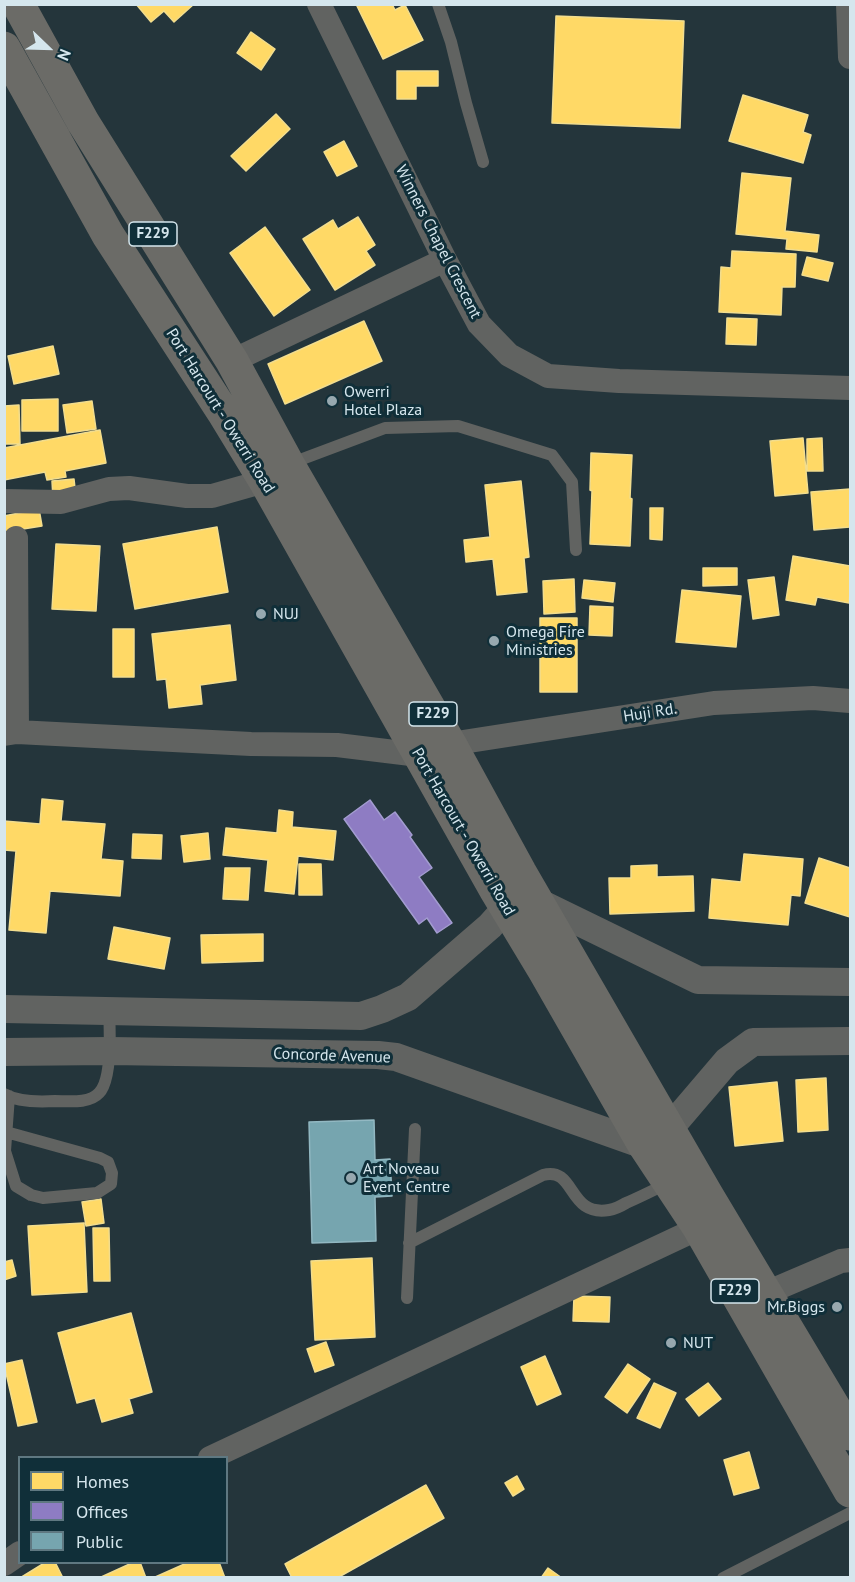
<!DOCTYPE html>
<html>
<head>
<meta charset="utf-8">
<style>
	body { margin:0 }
	#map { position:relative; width:855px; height:1582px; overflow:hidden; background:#24353b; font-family:"PT Sans",sans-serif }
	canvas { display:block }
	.frame { position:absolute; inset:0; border:6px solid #d5e6ed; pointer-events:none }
	.legend { position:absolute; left:18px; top:1456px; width:210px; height:108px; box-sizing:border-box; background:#102f39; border:2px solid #5f7881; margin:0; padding:8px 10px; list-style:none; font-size:18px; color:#d5e6ed }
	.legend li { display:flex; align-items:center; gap:12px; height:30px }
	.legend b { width:30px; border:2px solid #5f7881 }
	.north { position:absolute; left:18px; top:18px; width:60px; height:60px; -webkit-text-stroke:4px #102f39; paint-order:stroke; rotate:113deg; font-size:16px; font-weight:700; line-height:24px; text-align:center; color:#d5e6ed }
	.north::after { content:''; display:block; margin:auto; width:21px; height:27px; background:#d5e6ed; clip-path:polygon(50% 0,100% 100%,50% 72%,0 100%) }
</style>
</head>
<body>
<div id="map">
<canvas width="855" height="1582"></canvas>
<div class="frame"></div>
<ul class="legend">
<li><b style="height:16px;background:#ffd966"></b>Homes</li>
<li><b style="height:16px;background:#8e7cc3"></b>Offices</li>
<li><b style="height:16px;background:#76a5af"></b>Public</li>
</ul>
<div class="north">N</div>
</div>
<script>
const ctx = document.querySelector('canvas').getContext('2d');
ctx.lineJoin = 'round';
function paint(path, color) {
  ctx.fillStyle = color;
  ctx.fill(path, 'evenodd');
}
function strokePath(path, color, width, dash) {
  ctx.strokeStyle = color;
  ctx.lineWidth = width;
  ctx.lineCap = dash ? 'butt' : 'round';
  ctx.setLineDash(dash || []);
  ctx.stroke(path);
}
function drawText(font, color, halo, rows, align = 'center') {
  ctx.font = font + ' "PT Sans",sans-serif';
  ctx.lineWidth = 6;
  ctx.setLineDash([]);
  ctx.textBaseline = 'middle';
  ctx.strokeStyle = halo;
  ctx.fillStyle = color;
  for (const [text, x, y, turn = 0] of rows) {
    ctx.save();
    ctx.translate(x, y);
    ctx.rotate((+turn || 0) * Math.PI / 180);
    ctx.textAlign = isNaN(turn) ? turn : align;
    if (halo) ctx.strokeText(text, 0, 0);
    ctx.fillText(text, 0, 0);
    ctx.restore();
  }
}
const homes = new Path2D(`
	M 136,4 L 194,4 L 174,22 L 164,11 L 151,22 Z
	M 356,4 L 392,4 L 395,10 L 405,5 L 423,40 L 383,59 Z
	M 556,16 L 684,21 L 680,128 L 552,123 Z
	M 251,32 L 275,49 L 261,70 L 237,53 Z
	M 397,71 L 438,71 L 438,86 L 416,86 L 416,99 L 397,99 Z
	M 743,95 L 808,115 L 803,132 L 811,135 L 803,163 L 729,141 Z
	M 276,114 L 290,129 L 246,171 L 231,156 Z
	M 344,141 L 357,166 L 337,176 L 324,152 Z
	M 742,173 L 791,178 L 785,231 L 819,235 L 817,252 L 786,249 L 787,239 L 736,234 Z
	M 358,217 L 375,245 L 366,251 L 375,265 L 335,290 L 303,239 L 333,220 L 338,229 Z
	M 265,227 L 310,290 L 274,316 L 230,253 Z
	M 732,251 L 796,254 L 795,287 L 782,287 L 781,315 L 719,312 L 721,267 L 731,268 Z
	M 807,257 L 833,263 L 828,281 L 802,275 Z
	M 727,318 L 757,319 L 756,345 L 726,344 Z
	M 364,321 L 382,361 L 285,404 L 268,364 Z
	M 53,346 L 59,374 L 14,384 L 8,356 Z
	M 58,399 L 58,431 L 22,431 L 22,400 Z
	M 92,401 L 96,429 L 67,433 L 63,405 Z
	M 19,405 L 20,444 L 4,444 L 4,406 Z
	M 100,430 L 106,463 L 65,471 L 66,477 L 47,480 L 45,472 L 4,480 L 4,448 Z
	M 803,438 L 808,493 L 775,496 L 770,441 Z
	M 822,438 L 823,471 L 807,471 L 807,439 Z
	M 591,453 L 632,455 L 630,498 L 632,499 L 630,546 L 590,544 L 592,491 L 590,490 Z
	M 74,479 L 76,497 L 53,499 L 52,481 Z
	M 521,481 L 529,557 L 524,558 L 527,592 L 497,595 L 493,559 L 466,562 L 464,540 L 490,537 L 485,485 Z
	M 850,489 L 850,527 L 814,530 L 811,492 Z
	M 650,508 L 663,508 L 662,540 L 650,539 Z
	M 39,509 L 42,526 L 4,532 L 4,516 Z
	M 217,527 L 228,592 L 135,609 L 123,544 Z
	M 56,544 L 100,546 L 96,611 L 52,609 Z
	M 793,556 L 850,566 L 850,593 L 849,603 L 817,597 L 815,605 L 786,600 Z
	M 703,568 L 737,568 L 737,585 L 703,586 Z
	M 774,577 L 779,615 L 753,619 L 748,580 Z
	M 574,579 L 575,612 L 544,614 L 543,581 Z
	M 584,580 L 615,583 L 613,602 L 582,598 Z
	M 682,590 L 741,596 L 736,647 L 676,642 Z
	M 590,606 L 613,607 L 612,636 L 589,635 Z
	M 540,618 L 577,618 L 577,692 L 540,692 Z
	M 230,625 L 236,680 L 200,685 L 202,704 L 169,708 L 166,679 L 157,680 L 152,634 Z
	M 113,629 L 134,629 L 134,677 L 113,677 Z
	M 42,799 L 63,801 L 61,821 L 105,824 L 101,859 L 123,861 L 120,896 L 50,891 L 46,933 L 9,930 L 16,851 L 4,850 L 4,821 L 40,824 Z
	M 279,810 L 293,812 L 292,827 L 336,831 L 333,860 L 298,856 L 294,894 L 265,891 L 268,860 L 223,855 L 226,828 L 277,833 Z
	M 208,833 L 210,859 L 184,862 L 181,836 Z
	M 133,834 L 162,835 L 161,859 L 132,858 Z
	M 744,854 L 803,859 L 800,896 L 791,895 L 788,925 L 709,918 L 712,879 L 741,882 Z
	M 819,858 L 850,868 L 850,917 L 805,903 Z
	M 299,864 L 321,864 L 322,895 L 299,895 Z
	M 657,865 L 657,877 L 693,876 L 694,911 L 610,914 L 609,878 L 631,878 L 631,866 Z
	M 225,868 L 250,868 L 248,900 L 223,899 Z
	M 114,927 L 170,938 L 164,969 L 108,959 Z
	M 263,934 L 263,961 L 202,963 L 201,935 Z
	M 826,1078 L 828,1130 L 798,1132 L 796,1080 Z
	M 777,1082 L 783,1141 L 735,1146 L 729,1087 Z
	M 101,1199 L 104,1223 L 86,1226 L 82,1202 Z
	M 84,1223 L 87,1292 L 32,1295 L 28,1226 Z
	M 93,1228 L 109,1228 L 110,1281 L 94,1281 Z
	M 372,1258 L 375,1337 L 315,1340 L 311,1261 Z
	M 12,1260 L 16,1276 L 4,1280 L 4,1262 Z
	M 574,1296 L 610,1297 L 609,1322 L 573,1321 Z
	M 131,1313 L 152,1392 L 129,1399 L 133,1413 L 102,1422 L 95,1398 L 77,1403 L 58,1333 Z
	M 326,1342 L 334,1365 L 315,1372 L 307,1349 Z
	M 545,1356 L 561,1394 L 537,1405 L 521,1367 Z
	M 22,1360 L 37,1422 L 18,1426 L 4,1364 Z
	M 628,1364 L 650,1379 L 627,1413 L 605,1397 Z
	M 654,1383 L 676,1393 L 660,1428 L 637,1418 Z
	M 708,1383 L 721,1399 L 699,1416 L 686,1399 Z
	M 749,1452 L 759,1488 L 734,1495 L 724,1460 Z
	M 517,1476 L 524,1489 L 513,1496 L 505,1483 Z
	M 426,1485 L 444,1518 L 337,1578 L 292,1578 L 285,1564 Z
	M 46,1562 L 55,1562 L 63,1578 L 20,1578 Z
	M 134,1562 L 140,1562 L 146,1578 L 99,1578 Z
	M 189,1562 L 219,1562 L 225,1578 L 153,1578 Z
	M 548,1568 L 562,1578 L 541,1578 Z`);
const offices = new Path2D(`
	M 370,800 L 384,820 L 395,812 L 412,835 L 410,837 L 432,868 L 419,877 L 452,923 L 437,933 L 427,918 L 419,924 L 344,819 Z`);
const public = new Path2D(`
	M 374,1120 L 375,1160 L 390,1159 L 392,1196 L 375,1197 L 376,1241 L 312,1243 L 309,1122 Z`);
const service = new Path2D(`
	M 438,4 L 451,42 L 466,103 L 483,162
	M 289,464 L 385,428 L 458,426 L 552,455 L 572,482 L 576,550
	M 4,1094 C 18,1102 39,1102 55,1101 C 68,1101 89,1104 99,1093 C 112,1080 110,1030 109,1011
	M 6,1132 L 100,1158 L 108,1162 L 112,1173 L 111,1184 L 97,1193 L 43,1198 L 31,1195 L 16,1186 L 5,1151 L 9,1096
	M 409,1243 L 543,1175 C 576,1166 567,1217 609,1210 C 615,1209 621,1206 626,1203 C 640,1197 654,1190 668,1183
	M 407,1298 L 415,1129
	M 723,1578 L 850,1513`);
const minor = new Path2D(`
	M 319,4 L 445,260 L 479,324 L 509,355 L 548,376 L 619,381 L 850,388
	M 848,4 L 850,57
	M 232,361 L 445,260
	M 4,501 L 61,502 L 109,489 L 129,488 L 187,496 L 212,496 L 265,481
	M 16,538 L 17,732
	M 4,734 L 17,732 L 251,744 L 337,745 L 419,755
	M 450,744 L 714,703 L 813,698 L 850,701
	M 754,1301 L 766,1293 L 841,1261 L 850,1260
	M 210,1458 L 699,1228
	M 4,1564 L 20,1553`);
const tertiary = new Path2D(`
	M 538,902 L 698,980 L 850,982
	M 4,1009 L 361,1016 L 382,1009 L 408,997 L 490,926 L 507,907
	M 4,1052 L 110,1051 L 378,1055 L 396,1057 L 644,1145
	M 669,1129 L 727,1061 L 753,1042 L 850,1041`);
const primary = new Path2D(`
	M 18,4 L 83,122 L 232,361 L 288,464 L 450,744 L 520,872 L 707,1195 L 850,1434
	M 4,48 L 108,235 L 223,412 L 265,481 L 495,889 L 545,972 L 644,1145 L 699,1228 L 850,1491`);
const markers = [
	[332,401,6,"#97a8af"],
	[261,614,6,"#97a8af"],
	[494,641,6,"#97a8af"],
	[351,1178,6,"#97a8af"],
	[837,1307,6,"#97a8af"],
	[671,1343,6,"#97a8af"]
];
const shields = [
	[153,234,48],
	[433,714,48],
	[735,1291,48]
];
const shieldNames = [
	["F229",153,234],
	["F229",433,714],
	["F229",735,1291]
];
const streetNames = [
	["Winners Chapel Crescent",438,242,63],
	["Port Harcourt - Owerri Road",220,411,58],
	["Huji Rd.",650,713,-9],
	["Port Harcourt - Owerri Road",463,832,60],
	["Concorde Avenue",332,1056,2]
];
const poiNames = [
	["Owerri",344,392],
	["Hotel Plaza",344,410],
	["NUJ",273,614],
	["Omega Fire",506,632],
	["Ministries",506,650],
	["Art Noveau",363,1169],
	["Event Centre",363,1187],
	["Mr.Biggs",825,1307,"right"],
	["NUT",683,1343]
];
paint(homes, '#ffd966');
strokePath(homes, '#f2dd8e', 1.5);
paint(offices, '#8e7cc3');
strokePath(offices, '#a39cd0', 1.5);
paint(public, '#76a5af');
strokePath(public, '#92b8c2', 1.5);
strokePath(service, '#616361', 12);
strokePath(minor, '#616361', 24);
strokePath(tertiary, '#616361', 28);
strokePath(primary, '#6b6b67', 33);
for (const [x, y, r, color] of markers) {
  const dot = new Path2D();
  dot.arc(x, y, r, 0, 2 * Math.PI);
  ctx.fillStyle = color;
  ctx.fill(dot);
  strokePath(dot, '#102f39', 2);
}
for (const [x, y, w] of shields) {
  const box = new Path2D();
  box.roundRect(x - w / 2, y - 12, w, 24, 4.5);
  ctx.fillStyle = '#102f39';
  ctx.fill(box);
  strokePath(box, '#d5e6ed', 1.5);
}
drawText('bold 15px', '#d5e6ed', null, shieldNames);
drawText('16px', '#d5e6ed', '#102f39', streetNames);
drawText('16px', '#d5e6ed', '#102f39', poiNames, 'left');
</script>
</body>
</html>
